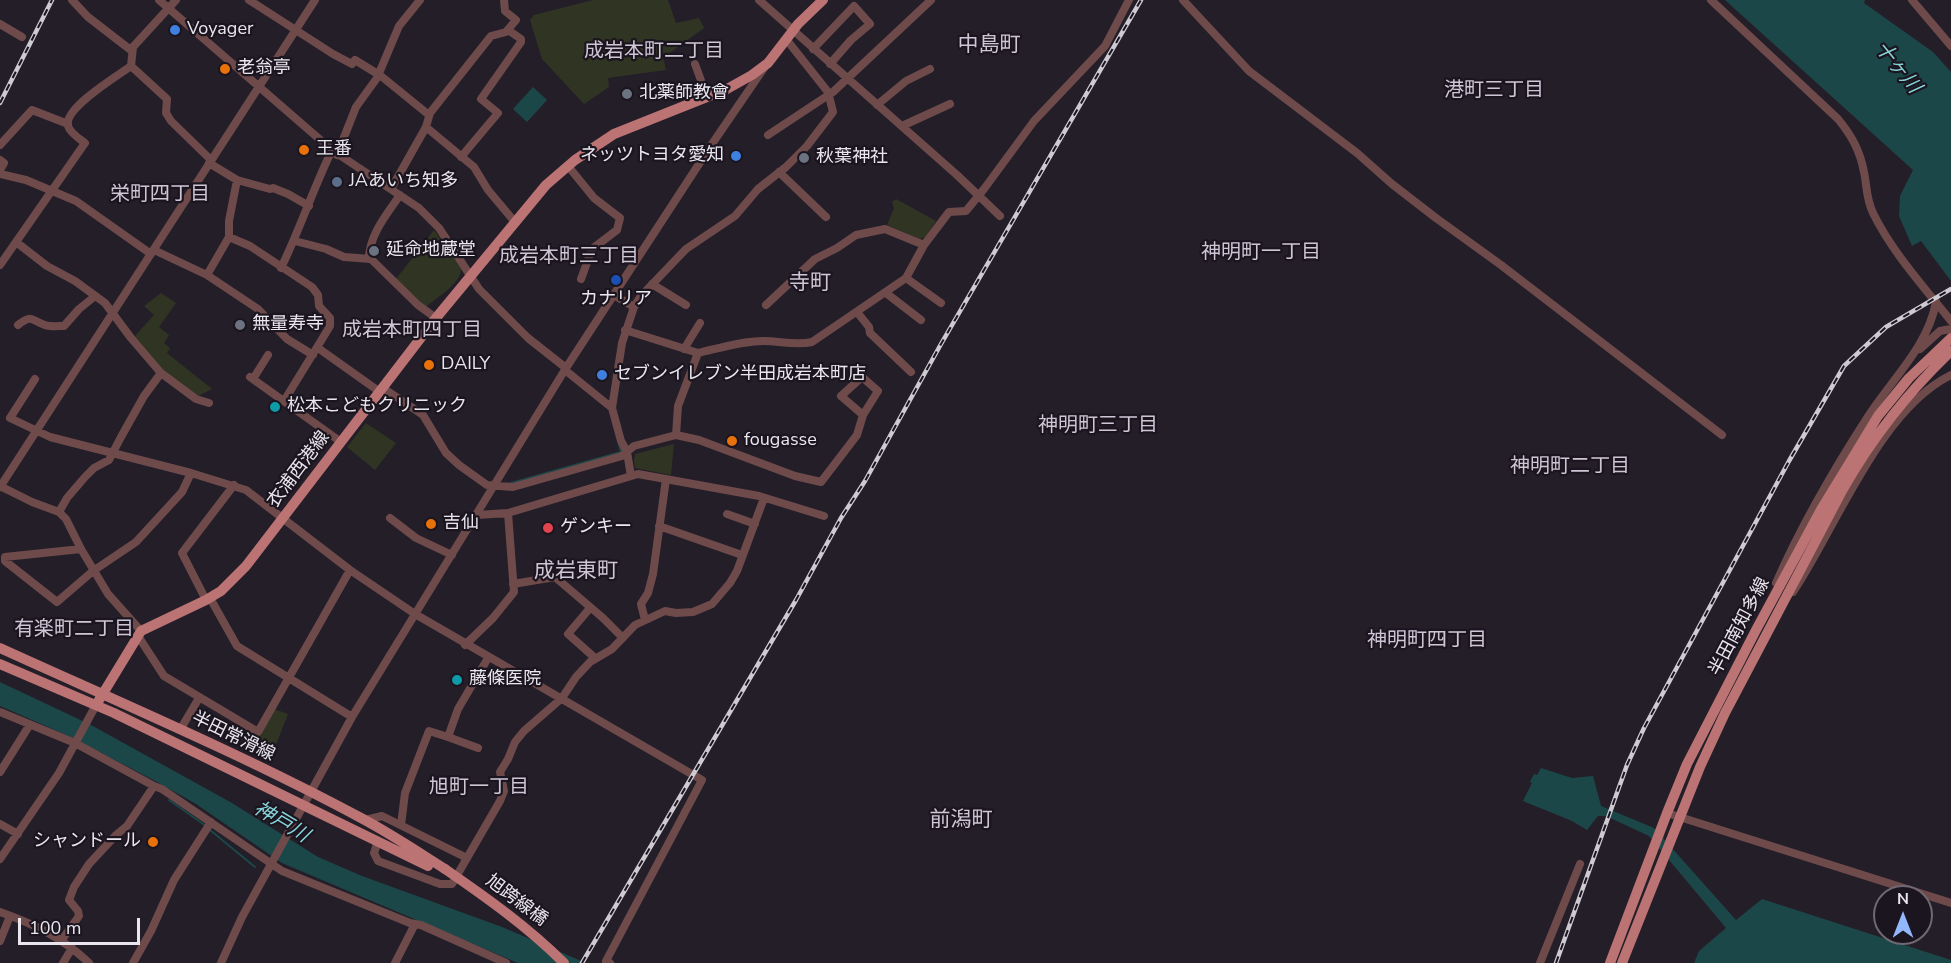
<!DOCTYPE html>
<html>
<head>
<meta charset="utf-8">
<style>
	body { margin:0 }
	#map { position:relative; width:1951px; height:963px; overflow:hidden; background:#241e29; font-family:"Nunito Sans",sans-serif }
	canvas { display:block }
	.north { position:absolute; left:1873px; top:885px; width:60px; height:60px; box-sizing:border-box; background:#1b151f; border:2px solid #6e6972; border-radius:50%; rotate:0deg; font-size:16px; font-weight:700; line-height:24px; text-align:center; color:#eae6ee }
	.north::after { content:''; display:block; margin:auto; width:21px; height:27px; background:#93b7fd; clip-path:polygon(50% 0,100% 100%,50% 72%,0 100%) }
	.scale { position:absolute; left:18px; top:918px; width:122px; height:27px; box-sizing:border-box; border:3px solid #eae6ee; border-top:0; padding-left:8px; font-size:18px; line-height:21px; white-space:nowrap; color:#eae6ee; -webkit-text-stroke:4px #1b151f; paint-order:stroke }
</style>
</head>
<body>
<div id="map">
<canvas width="1951" height="963"></canvas>
<div class="north">N</div>
<div class="scale">100 m</div>
</div>
<script>
const ctx = document.querySelector('canvas').getContext('2d');
ctx.lineJoin = 'round';
function paint(path, color) {
  ctx.fillStyle = color;
  ctx.fill(path, 'evenodd');
}
function strokePath(path, color, width, dash) {
  ctx.strokeStyle = color;
  ctx.lineWidth = width;
  ctx.lineCap = dash ? 'butt' : 'round';
  ctx.setLineDash(dash || []);
  ctx.stroke(path);
}
function drawText(font, color, halo, rows, align = 'center') {
  ctx.font = font + ' "Nunito Sans","Noto Sans JP",sans-serif';
  ctx.lineWidth = 4.5;
  ctx.setLineDash([]);
  ctx.textBaseline = 'middle';
  ctx.strokeStyle = halo;
  ctx.fillStyle = color;
  for (const [text, x, y, turn = 0] of rows) {
    ctx.save();
    ctx.translate(x, y);
    ctx.rotate((+turn || 0) * Math.PI / 180);
    ctx.textAlign = isNaN(turn) ? turn : align;
    if (halo) ctx.strokeText(text, 0, 0);
    ctx.fillText(text, 0, 0);
    ctx.restore();
  }
}
const green = new Path2D(`
	M 593,0 L 668,0 L 676,23 L 699,18 L 704,28 L 663,58 L 666,70 L 608,78 L 609,87 L 584,104 L 542,59 L 530,20 L 534,15 Z
	M 896,199 L 936,221 L 925,237 L 920,239 L 887,225 L 894,208 L 892,202 Z
	M 434,230 L 461,269 C 461,284 437,297 426,307 L 396,279 Z
	M 161,293 L 176,303 L 159,327 L 169,335 L 164,343 L 170,348 L 167,353 L 212,389 L 198,396 L 163,370 L 134,337 L 154,315 L 144,306 Z
	M 366,423 L 396,443 L 375,470 L 347,447 Z
	M 674,444 L 671,475 L 635,468 L 634,461 L 635,454 Z
	M 274,709 L 288,714 L 270,760 L 251,751 Z`);
const water = new Path2D(`
	M 1725,0 L 1865,0 L 1864,3 L 1933,52 L 1951,72 L 1951,281 L 1921,241 L 1912,246 L 1899,216 L 1900,196 L 1913,170 Z
	M 533,87 L 547,100 L 527,122 L 513,109 Z
	M 0,682 L 91,725 L 232,803 L 318,857 L 362,876 L 502,927 L 586,963 L 518,963 L 282,863 L 196,804 L 159,783 L 71,737 L 0,706 Z
	M 1541,768 L 1572,778 L 1593,776 L 1601,806 L 1654,828 L 1736,920 L 1762,899 L 1951,960 L 1951,963 L 1694,963 L 1699,951 L 1726,928 L 1649,836 L 1606,816 L 1598,816 L 1587,830 L 1572,821 L 1523,801 L 1532,783 L 1530,782 L 1534,774 L 1537,775 Z`);
const stream = new Path2D(`
	M 511,483 L 621,452 L 619,445
	M 169,800 L 206,826
	M 210,830 L 255,867`);
const minor = new Path2D(`
	M 72,0 L 88,17 L 132,51
	M 159,0 L 332,150 L 419,208 L 439,228 L 479,289 L 528,338 L 566,368
	M 249,0 L 333,54 L 352,64 L 355,60 L 381,76 L 429,115
	M 759,0 L 957,175 L 1000,216
	M 1183,0 L 1249,71 L 1357,153 L 1392,184 L 1436,218 L 1501,265 L 1722,435
	M 1711,0 L 1838,119 C 1852,136 1860,151 1864,172 C 1867,186 1866,199 1873,213 C 1892,252 1924,287 1951,321
	M 1912,0 L 1951,46
	M 0,24 L 22,37
	M 813,49 L 854,6 L 870,24 L 851,40 L 830,64
	M 695,64 L 707,97
	M 131,66 L 167,99 L 166,113 L 171,121 L 211,160
	M 877,105 L 906,81 L 930,69
	M 902,126 L 950,104
	M 426,127 L 474,167 L 488,190 L 514,221
	M 768,135 L 833,92 L 931,0
	M 0,145 L 32,110 L 68,124
	M 337,155 L 356,107 L 377,78 L 399,26 L 420,0
	M 461,157 L 498,113 L 481,99 L 521,42 L 521,39 L 508,30
	M 0,160 L 4,163 L 0,170
	M 209,163 L 237,180 L 270,189 L 273,188 L 288,194 L 309,206
	M 568,166 L 594,198 L 620,218 L 617,230 L 592,249 L 581,279
	M 779,172 L 826,217
	M 0,174 L 26,180 L 76,201 L 151,254
	M 391,189 L 426,127 L 430,113 L 491,36 L 506,32 L 516,20 L 505,11 L 504,0
	M 229,237 L 250,246 L 312,287 L 318,295 L 319,306 L 330,318 L 330,326 L 327,331 L 284,401
	M 295,241 L 326,249 L 344,257 L 371,259 L 418,305 L 436,318
	M 16,242 L 47,266 L 75,281 L 105,303 L 131,338 L 161,373 L 196,399 L 209,403
	M 154,250 L 207,275 L 258,309 L 287,339 L 313,355
	M 369,259 C 369,235 387,214 400,195
	M 0,265 L 85,143 C 80,139 70,133 68,126 C 63,108 119,75 131,66 L 133,47 L 176,0
	M 281,268 C 300,229 313,189 332,150
	M 207,275 L 229,237 L 229,221 L 237,180
	M 906,278 L 941,303
	M 652,284 L 686,305
	M 886,293 L 921,320
	M 614,295 L 634,307
	M 766,305 L 815,259 L 837,248 L 856,235 L 885,229 L 924,245
	M 857,312 L 869,327 L 870,333 L 911,372
	M 18,325 C 32,314 31,320 45,325 C 50,327 58,326 64,326 L 79,309 L 94,297
	M 625,330 L 698,353
	M 318,348 L 380,392
	M 684,349 L 700,323
	M 1920,349 L 1940,331 L 1951,329
	M 565,370 L 612,408
	M 250,377 L 341,442
	M 35,379 L 10,418 L 50,437 L 191,473 L 246,490 L 350,570 L 415,614 L 702,780 L 606,961 L 610,963
	M 253,379 L 268,355
	M 383,388 L 423,415 L 446,453 L 459,465 L 487,485 L 513,487 L 622,456 L 634,446 L 676,435 L 699,440 L 795,476 L 821,482 L 857,435 L 863,415 L 878,391 L 862,377 L 841,396 L 863,415
	M 676,435 L 678,406 L 698,353 C 720,348 742,341 764,341 C 780,341 796,346 812,342 L 906,278 L 924,245 L 949,212 L 966,211 L 984,189 L 1034,121 L 1105,46 L 1129,0
	M 631,476 L 627,452 L 621,441 L 612,408 L 622,343 L 634,307 L 641,296 L 686,249 L 735,216 L 758,189 L 786,167 L 807,146 L 833,112 L 828,92 L 786,39
	M 0,486 L 32,502 L 59,512 L 66,519 L 81,549 L 108,594 L 141,631
	M 0,487 L 315,0
	M 59,512 L 67,498 L 85,477 L 94,468 L 109,460 L 121,437 L 144,396 L 161,373
	M 727,514 L 755,524
	M 477,515 L 508,513 L 638,474 L 759,496 L 824,516
	M 390,518 L 416,538 L 452,555
	M 659,526 L 742,555
	M 81,549 L 5,557 L 5,561 L 57,602 L 93,571 L 136,542 L 182,492 L 191,473
	M 1776,583 C 1802,524 1834,469 1869,415 C 1893,378 1928,346 1936,302
	M 513,584 L 555,577 L 603,618 L 623,638
	M 1793,592 C 1836,528 1880,409 1951,375
	M 210,598 L 237,646 L 352,717
	M 206,600 L 182,553 L 234,485
	M 590,608 L 568,634 L 595,658
	M 645,620 L 641,604 L 648,593 L 653,574 L 666,479
	M 138,636 L 164,676 L 258,732 L 350,570
	M 465,645 L 493,618 L 514,592 L 508,513
	M 0,712 L 75,743 L 154,786 L 162,789 L 282,871 L 410,923 L 421,925 L 506,963
	M 180,730 L 199,698
	M 448,737 L 478,748
	M 0,772 L 29,726
	M 1667,813 L 1951,903
	M 365,820 L 382,816 L 467,858 L 452,884 L 440,884 L 378,861 L 374,853 L 378,841
	M 0,824 L 18,834
	M 401,825 L 405,793 L 429,731 L 448,737 L 458,709 L 488,658
	M 467,858 L 500,801 L 504,791 L 500,772 L 508,759 L 515,742 L 524,731 L 562,698 L 576,677 L 590,662 L 612,649 L 635,625 L 665,611 L 676,613 L 693,612 L 712,604 L 730,583 L 737,571 L 764,498
	M 0,859 L 59,773 L 96,705
	M 0,912 C 34,924 63,938 89,963
	M 0,941 L 10,916
	M 61,941 L 79,916 L 78,911 L 69,900 L 74,887 L 89,864 L 116,835 L 127,826 L 154,786
	M 63,963 L 72,948
	M 133,963 L 151,931 L 174,880 L 211,822
	M 221,963 L 242,917 L 352,717 L 566,368 L 712,144 L 764,68
	M 395,963 L 415,924
	M 1540,963 L 1580,864`);
const major = new Path2D(`
	M 0,648 C 121,703 246,756 363,819 C 391,834 418,852 445,869
	M 0,664 L 114,713 L 428,866
	M 96,705 L 141,631 L 206,600 L 221,591 L 246,566 L 436,318 L 546,185 L 575,160 L 614,134 L 727,89 L 752,75 L 768,63 L 798,24 L 823,0
	M 1610,963 L 1667,813 L 1687,764 L 1756,630 L 1822,508 L 1878,416 L 1909,378 L 1951,338
	M 1622,963 L 1700,767 L 1725,713 L 1843,489 C 1872,438 1908,392 1951,351`);
const rail = new Path2D(`
	M 0,103 L 52,0
	M 582,963 L 796,600 L 841,518 L 865,481 L 941,344 L 1141,0
	M 1556,963 L 1627,765 L 1644,728 L 1789,461 L 1844,366 L 1886,327 L 1951,289`);
const majorBridge = new Path2D(`
	M 445,869 C 487,898 528,927 564,963`);
const markers = [
	[175,30,6,"#3f7fe0"],
	[225,69,6,"#e8710a"],
	[627,94,6,"#6b7280"],
	[304,150,6,"#e8710a"],
	[736,156,6,"#3f7fe0"],
	[804,158,6,"#6b7280"],
	[337,182,6,"#5c6f8a"],
	[374,251,6,"#6b7280"],
	[616,280,6,"#1a4fb4"],
	[240,325,6,"#6b7280"],
	[429,365,6,"#e8710a"],
	[602,375,6,"#3f7fe0"],
	[275,407,6,"#0f9aa8"],
	[732,441,6,"#e8710a"],
	[431,524,6,"#e8710a"],
	[548,528,6,"#e0444e"],
	[457,680,6,"#0f9aa8"],
	[153,842,6,"#e8710a"]
];
const poiNames = [
	["Voyager",187,30],
	["老翁亭",237,69],
	["北薬師教會",639,94],
	["王番",316,150],
	["ネッツトヨタ愛知",724,156,"right"],
	["秋葉神社",816,158],
	["JAあいち知多",349,182],
	["延命地蔵堂",386,251],
	["カナリア",616,300,"center"],
	["無量寿寺",252,325],
	["DAILY",441,365],
	["セブンイレブン半田成岩本町店",614,375],
	["松本こどもクリニック",287,407],
	["fougasse",744,441],
	["吉仙",443,524],
	["ゲンキー",560,528],
	["藤條医院",469,680],
	["シャンドール",141,842,"right"]
];
const streetNames = [
	["衣浦西港線",299,470,-53],
	["半田南知多線",1740,627,-62],
	["半田常滑線",233,737,26],
	["旭跨線橋",516,901,37]
];
const neighbourhoodNames = [
	["成岩本町二丁目",654,52],
	["港町三丁目",1494,91],
	["栄町四丁目",160,195],
	["神明町一丁目",1261,253],
	["成岩本町三丁目",569,257],
	["成岩本町四丁目",412,331],
	["神明町三丁目",1098,426],
	["神明町二丁目",1570,467],
	["有楽町二丁目",74,630],
	["神明町四丁目",1427,641],
	["旭町一丁目",479,788]
];
const waterNames = [
	["十ヶ川",1897,68,51],
	["神戸川",281,823,31]
];
const quarterNames = [
	["中島町",989,46],
	["寺町",810,284],
	["成岩東町",576,572],
	["前潟町",961,821]
];
paint(green, '#303523');
paint(water, '#1c4749');
strokePath(stream, '#1c4749', 2);
strokePath(minor, '#6e4b4a', 8);
strokePath(major, '#bb7373', 10);
strokePath(rail, '#cecad2', 4.5);
strokePath(rail, '#1b151f', 2, [7]);
strokePath(majorBridge, '#bb7373', 10);
for (const [x, y, r, color] of markers) {
  const dot = new Path2D();
  dot.arc(x, y, r, 0, 2 * Math.PI);
  ctx.fillStyle = color;
  ctx.fill(dot);
  strokePath(dot, '#1b151f', 2);
}
drawText('18px', '#eae6ee', '#1b151f', poiNames, 'left');
drawText('18px', '#eae6ee', '#1b151f', streetNames);
drawText('20px', '#cec5d5', '#1b151f', neighbourhoodNames);
drawText('italic 20px', '#86d4d8', '#1b151f', waterNames);
drawText('21px', '#cec5d5', '#1b151f', quarterNames);
</script>
</body>
</html>
